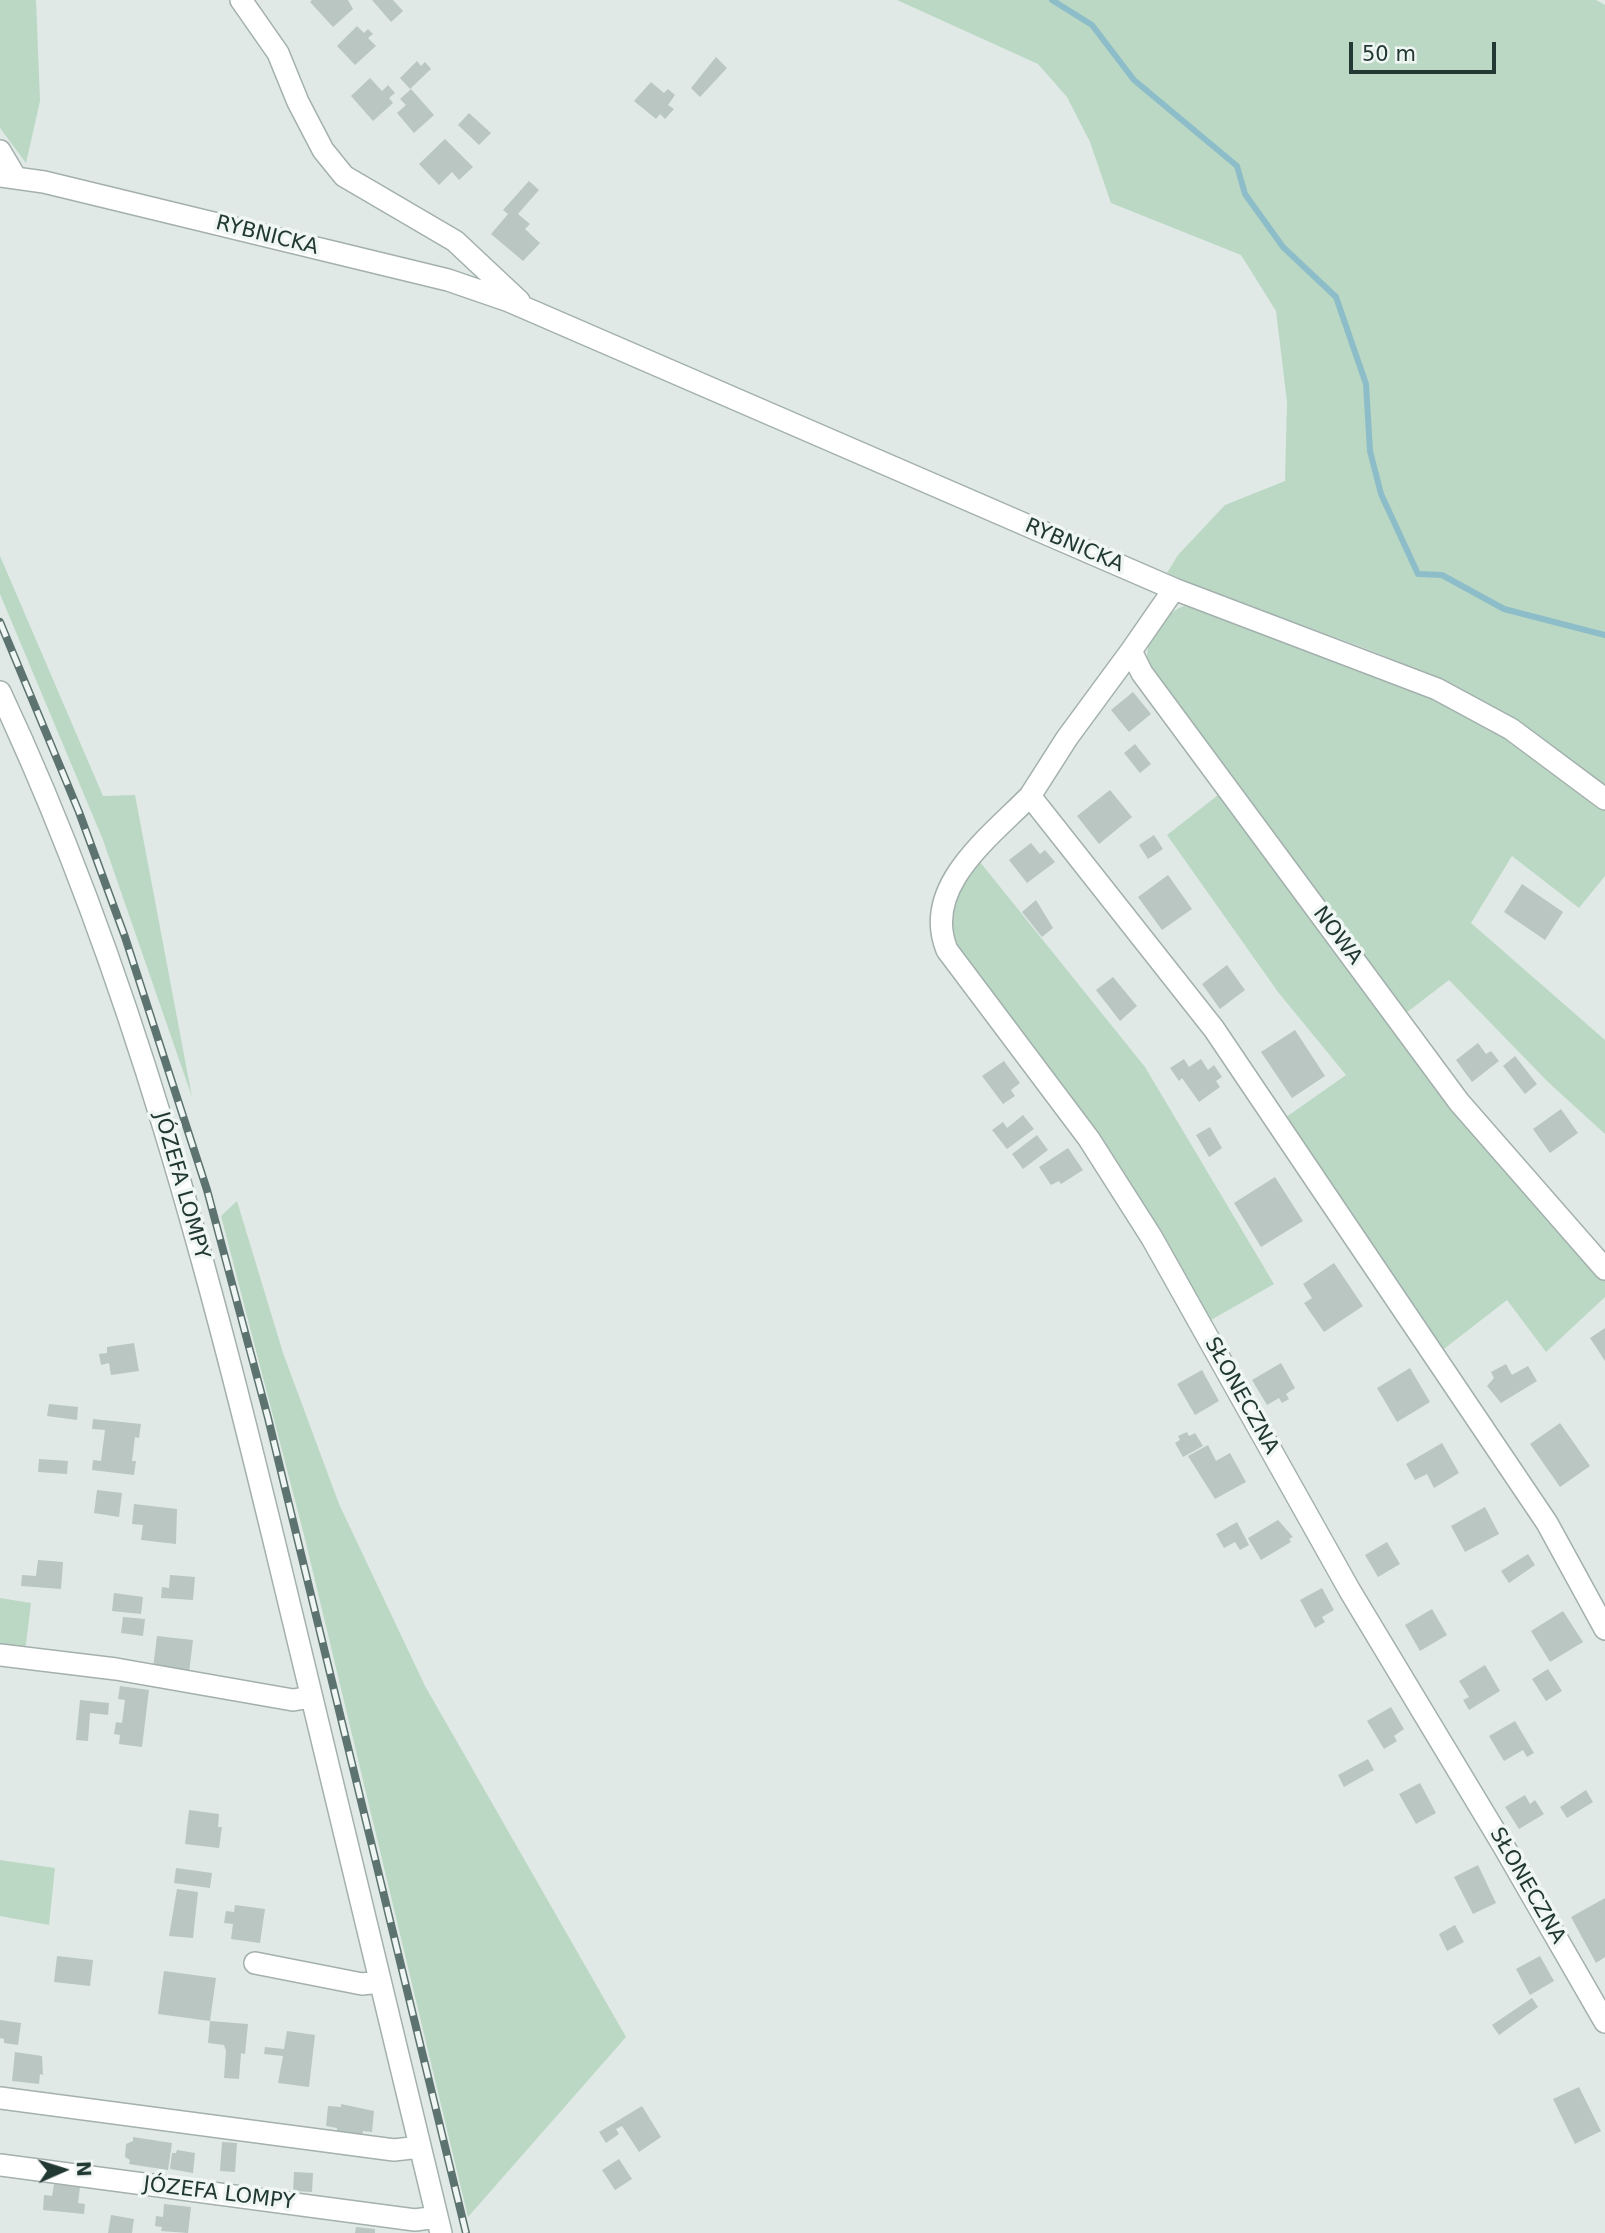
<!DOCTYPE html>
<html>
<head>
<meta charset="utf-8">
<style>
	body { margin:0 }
	#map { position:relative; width:1605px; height:2233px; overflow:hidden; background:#e0e9e6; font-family:"DejaVu Sans",sans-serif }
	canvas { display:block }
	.north { position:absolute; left:28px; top:2135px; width:70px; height:70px; -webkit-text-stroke:5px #f0f6f3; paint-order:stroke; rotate:87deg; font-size:19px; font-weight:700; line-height:28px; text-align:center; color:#223833 }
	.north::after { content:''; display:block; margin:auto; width:24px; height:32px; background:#223833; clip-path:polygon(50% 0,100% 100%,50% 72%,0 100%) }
	.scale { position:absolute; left:1349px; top:42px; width:147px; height:32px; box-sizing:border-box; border:4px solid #223833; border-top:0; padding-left:9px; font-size:21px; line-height:24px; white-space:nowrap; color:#223833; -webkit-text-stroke:5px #f0f6f3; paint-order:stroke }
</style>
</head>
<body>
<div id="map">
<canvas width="1605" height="2233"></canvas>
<div class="north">N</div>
<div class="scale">50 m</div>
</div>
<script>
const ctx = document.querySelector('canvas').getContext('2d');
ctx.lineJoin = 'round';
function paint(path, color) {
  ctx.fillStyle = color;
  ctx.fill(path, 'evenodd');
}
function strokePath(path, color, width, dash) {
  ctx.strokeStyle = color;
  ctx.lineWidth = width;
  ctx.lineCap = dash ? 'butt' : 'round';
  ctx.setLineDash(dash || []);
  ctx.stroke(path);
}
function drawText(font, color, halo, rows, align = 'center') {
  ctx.font = font + ' "DejaVu Sans",sans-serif';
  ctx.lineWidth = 7;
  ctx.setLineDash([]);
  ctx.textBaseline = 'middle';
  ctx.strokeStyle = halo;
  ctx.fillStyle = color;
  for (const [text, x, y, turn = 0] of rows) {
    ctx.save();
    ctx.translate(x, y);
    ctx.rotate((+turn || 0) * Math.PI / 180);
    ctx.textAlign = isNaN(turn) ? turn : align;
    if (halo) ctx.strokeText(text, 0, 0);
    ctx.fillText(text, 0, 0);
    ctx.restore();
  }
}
const green = new Path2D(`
	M 0,0 L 36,0 L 40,101 L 26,163 L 0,128 Z
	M 897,0 L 1596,0 L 1605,5 L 1605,788 C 1563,755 1522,722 1474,697 C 1377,645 1268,618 1167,573 L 1178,555 L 1225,505 L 1285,481 L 1287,402 L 1276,311 L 1241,255 L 1111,203 L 1090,142 L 1067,97 L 1038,64 Z
	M 0,556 L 103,796 L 135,795 L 192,1097 L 103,840 L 0,594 Z
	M 1187,605 C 1282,639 1381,668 1470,715 C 1518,740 1563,776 1605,810 L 1605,876 L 1579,908 L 1512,856 L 1471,923 L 1605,1040 L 1605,1134 L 1548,1082 L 1449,980 L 1406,1013 L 1295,870 L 1148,666 C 1142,642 1164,611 1187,605 Z
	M 1222,792 L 1505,1164 L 1605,1279 L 1605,1297 L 1546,1352 L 1507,1300 L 1440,1352 L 1282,1120 L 1346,1075 L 1278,992 L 1167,835 Z
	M 980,862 L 1145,1067 L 1274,1284 L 1204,1324 L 950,939 L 947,909 L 961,885 Z
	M 237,1201 L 283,1353 L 339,1504 L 425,1686 L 626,2037 L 468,2217 L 305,1539 L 221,1216 Z
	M 0,1598 L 31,1603 L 25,1652 L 0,1650 Z
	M 0,1860 L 55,1868 L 49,1925 L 0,1916 Z`);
const stream = new Path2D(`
	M 1052,0 L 1092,25 L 1134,80 L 1237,166 L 1245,194 L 1283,247 L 1336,297 L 1366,384 L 1370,451 L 1381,494 L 1418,574 L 1442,575 L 1504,609 L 1605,635`);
const building = new Path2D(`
	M 312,0 L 348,0 L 353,9 L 333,27 L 310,2 Z
	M 372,0 L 393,0 L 403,11 L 391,22 Z
	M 357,26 L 364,33 L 368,29 L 373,34 L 368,38 L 376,46 L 355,65 L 337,46 Z
	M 716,57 L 727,68 L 700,97 L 691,88 Z
	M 417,61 L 421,66 L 425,62 L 431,69 L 410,89 L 400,78 Z
	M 370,78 L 382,91 L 388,85 L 395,93 L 389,98 L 393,103 L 373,121 L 351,96 Z
	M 651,82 L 664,93 L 668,89 L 675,95 L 668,105 L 674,109 L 665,119 L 660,114 L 656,119 L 634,101 Z
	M 411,89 L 434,115 L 414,133 L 397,113 L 406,105 L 400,99 Z
	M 469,113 L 491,133 L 479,145 L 458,125 Z
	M 445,139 L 473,167 L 459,180 L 452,172 L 439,185 L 419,164 Z
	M 529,181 L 539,190 L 518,214 L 530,224 L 525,229 L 540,243 L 523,261 L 491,234 L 508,214 L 503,210 Z
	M 1133,692 L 1151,714 L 1129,732 L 1111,710 Z
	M 1135,744 L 1151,764 L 1140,773 L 1124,753 Z
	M 1110,790 L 1132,817 L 1099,844 L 1077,816 Z
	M 1154,835 L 1163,849 L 1148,859 L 1139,845 Z
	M 1031,843 L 1040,854 L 1045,850 L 1055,862 L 1027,883 L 1009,860 Z
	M 1168,875 L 1192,909 L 1162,930 L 1138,897 Z
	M 1522,884 L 1563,912 L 1545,940 L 1504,912 Z
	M 1036,900 L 1053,928 L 1042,937 L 1022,912 Z
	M 1227,965 L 1245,990 L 1220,1009 L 1202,984 Z
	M 1113,977 L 1137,1006 L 1120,1021 L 1096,990 Z
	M 1295,1030 L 1325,1076 L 1292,1098 L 1261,1052 Z
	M 1478,1043 L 1486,1054 L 1491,1051 L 1499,1061 L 1472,1082 L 1456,1060 Z
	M 1515,1056 L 1537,1084 L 1525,1094 L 1503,1066 Z
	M 1184,1059 L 1189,1067 L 1201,1059 L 1208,1070 L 1214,1065 L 1222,1077 L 1216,1081 L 1220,1087 L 1199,1102 L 1182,1078 L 1179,1081 L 1170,1068 Z
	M 1004,1061 L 1020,1083 L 1011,1090 L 1015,1096 L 1003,1104 L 982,1076 Z
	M 1561,1109 L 1578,1133 L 1550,1153 L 1533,1129 Z
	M 1023,1115 L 1034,1129 L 1007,1149 L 992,1130 L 1003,1122 L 1007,1128 Z
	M 1210,1127 L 1222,1148 L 1209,1157 L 1196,1135 Z
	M 1037,1135 L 1048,1150 L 1023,1169 L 1012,1154 Z
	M 1068,1148 L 1083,1170 L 1061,1184 L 1059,1181 L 1051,1185 L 1039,1167 Z
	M 1275,1177 L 1303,1221 L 1261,1247 L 1234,1203 Z
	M 1334,1263 L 1363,1306 L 1324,1332 L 1304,1303 L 1312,1298 L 1303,1284 Z
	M 1605,1328 L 1605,1361 L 1590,1338 Z
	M 134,1343 L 139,1371 L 111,1375 L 109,1363 L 101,1365 L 99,1354 L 107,1353 L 107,1347 Z
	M 1281,1363 L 1295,1388 L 1286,1394 L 1289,1399 L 1282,1403 L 1279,1398 L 1267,1405 L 1252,1380 Z
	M 1506,1364 L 1512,1375 L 1528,1366 L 1537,1381 L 1501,1403 L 1487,1386 L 1494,1378 L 1491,1372 Z
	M 1410,1368 L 1430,1402 L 1397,1422 L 1377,1388 Z
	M 1202,1370 L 1219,1401 L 1195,1415 L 1177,1384 Z
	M 49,1404 L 78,1407 L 77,1420 L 47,1416 Z
	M 93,1419 L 141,1424 L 139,1438 L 135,1437 L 132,1461 L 136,1461 L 134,1475 L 92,1470 L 93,1460 L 101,1461 L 105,1430 L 92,1429 Z
	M 1560,1423 L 1590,1466 L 1560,1487 L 1530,1444 Z
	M 1187,1432 L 1189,1436 L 1195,1433 L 1203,1446 L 1183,1457 L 1175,1443 L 1180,1440 L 1178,1436 Z
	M 1442,1443 L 1459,1473 L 1434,1488 L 1427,1474 L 1415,1480 L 1406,1464 Z
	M 1208,1445 L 1216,1461 L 1230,1453 L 1246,1482 L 1215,1499 L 1188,1456 Z
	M 39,1459 L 68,1461 L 67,1474 L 38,1472 Z
	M 97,1490 L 122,1493 L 119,1517 L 94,1513 Z
	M 134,1504 L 177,1509 L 176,1544 L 141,1540 L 143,1525 L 132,1524 Z
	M 1485,1507 L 1499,1534 L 1465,1552 L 1451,1526 Z
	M 1278,1520 L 1293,1537 L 1289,1539 L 1291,1542 L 1261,1560 L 1248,1538 Z
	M 1237,1522 L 1249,1545 L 1240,1550 L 1235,1542 L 1224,1548 L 1216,1534 Z
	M 1387,1542 L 1400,1564 L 1378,1577 L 1365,1555 Z
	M 1528,1554 L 1535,1565 L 1509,1583 L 1501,1571 Z
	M 38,1560 L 63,1562 L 61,1589 L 21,1586 L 22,1575 L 36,1576 Z
	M 170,1575 L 195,1577 L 193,1600 L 161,1598 L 162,1587 L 169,1588 Z
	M 1322,1588 L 1334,1610 L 1322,1617 L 1325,1622 L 1315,1628 L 1300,1600 Z
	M 114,1593 L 143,1597 L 141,1614 L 112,1611 Z
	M 1432,1609 L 1447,1635 L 1420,1651 L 1405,1625 Z
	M 1563,1611 L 1583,1642 L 1550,1662 L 1531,1631 Z
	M 123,1617 L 145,1619 L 143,1636 L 121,1633 Z
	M 157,1636 L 193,1640 L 189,1673 L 153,1668 Z
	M 1485,1665 L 1500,1691 L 1469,1710 L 1463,1700 L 1469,1697 L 1459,1681 Z
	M 1548,1669 L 1562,1691 L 1546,1701 L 1532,1679 Z
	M 120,1686 L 149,1690 L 142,1747 L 119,1744 L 120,1735 L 114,1734 L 116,1722 L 122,1723 L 125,1700 L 118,1699 Z
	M 80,1700 L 109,1703 L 108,1715 L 90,1713 L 88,1741 L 76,1740 Z
	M 1391,1707 L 1404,1729 L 1394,1736 L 1397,1741 L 1384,1749 L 1367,1721 Z
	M 1515,1721 L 1534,1753 L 1527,1757 L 1523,1750 L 1504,1761 L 1489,1736 Z
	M 1368,1759 L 1374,1770 L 1344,1787 L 1338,1775 Z
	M 1420,1783 L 1436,1813 L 1416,1824 L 1399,1794 Z
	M 1586,1790 L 1593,1802 L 1567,1818 L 1560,1807 Z
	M 1525,1795 L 1530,1804 L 1535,1800 L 1544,1814 L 1519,1829 L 1505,1807 Z
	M 189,1810 L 219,1814 L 218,1827 L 222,1827 L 219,1848 L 185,1844 Z
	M 1478,1865 L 1496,1903 L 1473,1914 L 1454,1877 Z
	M 176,1868 L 212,1873 L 210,1888 L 174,1883 Z
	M 177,1889 L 198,1892 L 193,1938 L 169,1936 Z
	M 1605,1898 L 1605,1957 L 1596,1963 L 1571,1917 Z
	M 235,1905 L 265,1909 L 260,1943 L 231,1939 L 233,1924 L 224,1923 L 226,1911 L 234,1912 Z
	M 1455,1925 L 1464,1942 L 1447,1951 L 1439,1934 Z
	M 57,1956 L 93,1960 L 90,1986 L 54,1982 Z
	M 1540,1956 L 1554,1981 L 1530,1995 L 1516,1969 Z
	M 164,1971 L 216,1978 L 210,2021 L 158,2014 Z
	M 1532,1998 L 1538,2007 L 1499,2035 L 1492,2025 Z
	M 0,2020 L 21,2023 L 18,2045 L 4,2043 L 4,2039 L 0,2038 Z
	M 210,2021 L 248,2024 L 245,2054 L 241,2053 L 239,2079 L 224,2078 L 226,2051 L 224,2045 L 208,2043 Z
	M 287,2031 L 315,2035 L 309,2087 L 278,2083 L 283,2056 L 264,2054 L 265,2047 L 284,2049 Z
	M 15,2052 L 42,2056 L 43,2075 L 40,2074 L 39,2084 L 12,2081 Z
	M 1579,2087 L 1601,2131 L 1575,2144 L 1553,2099 Z
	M 341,2104 L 374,2111 L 372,2132 L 363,2131 L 362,2136 L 337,2132 L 337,2128 L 326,2126 L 328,2106 L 341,2107 Z
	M 642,2106 L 661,2137 L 639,2152 L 622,2126 L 616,2129 L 619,2134 L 606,2143 L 599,2132 Z
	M 133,2137 L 172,2143 L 168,2170 L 129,2164 L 130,2160 L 125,2157 L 126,2144 L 133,2141 Z
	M 222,2142 L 237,2143 L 235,2172 L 220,2171 Z
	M 177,2150 L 195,2153 L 193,2173 L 170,2169 L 172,2153 L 176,2153 Z
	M 619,2159 L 632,2179 L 615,2190 L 602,2170 Z
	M 294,2172 L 313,2173 L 312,2192 L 293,2191 Z
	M 54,2184 L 80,2187 L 78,2203 L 85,2204 L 84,2214 L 43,2210 L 44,2195 L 52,2196 Z
	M 164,2204 L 191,2207 L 188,2233 L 161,2231 L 162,2227 L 155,2226 L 156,2216 L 163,2217 Z
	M 111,2215 L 134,2219 L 132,2233 L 108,2233 Z
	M 356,2227 L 375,2229 L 375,2233 L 355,2233 Z`);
const minor = new Path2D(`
	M 241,0 L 278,53 L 298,102 L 323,150 L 344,176 L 455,241 L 519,301
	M 0,151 L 16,178
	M 0,176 L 44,182 L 448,280 L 509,301 L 1174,589 L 1437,689 L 1511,729 L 1605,799
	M 1174,589 L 1131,651 L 1142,673 L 1459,1102 L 1605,1269
	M 1131,651 L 1067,738 L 1030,796 L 1214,1029 L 1547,1523 L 1605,1629
	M 0,692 C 133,975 211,1279 284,1582 C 336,1799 388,2016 441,2233
	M 1030,796 C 990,837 921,887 947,950 L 1089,1139 L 1152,1238 L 1350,1591 L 1503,1845 L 1605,2022
	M 0,1655 L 116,1669 L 293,1700 L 311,1697
	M 255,1963 L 362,1984 L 380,1982
	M 0,2098 L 394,2150 L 420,2147
	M 0,2165 L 415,2220 L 437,2217`);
const rail = new Path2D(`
	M 0,622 L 79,812 L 125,937 L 207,1190 L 268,1418 L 466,2233`);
const streetNames = [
	["RYBNICKA",267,236,14],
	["RYBNICKA",1074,546,23],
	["NOWA",1337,936,53],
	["JÓZEFA LOMPY",181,1186,74],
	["SŁONECZNA",1241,1396,61],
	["SŁONECZNA",1527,1886,60],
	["JÓZEFA LOMPY",219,2194,7]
];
paint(green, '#bbd8c4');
strokePath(stream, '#8dbdc9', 6);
paint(building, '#b9c6c2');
strokePath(minor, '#a3b0ad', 24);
strokePath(minor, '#fff', 21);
strokePath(rail, '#5d736f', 8);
strokePath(rail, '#f0f6f3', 5, [16]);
drawText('21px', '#223833', '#f0f6f3', streetNames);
</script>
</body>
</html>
